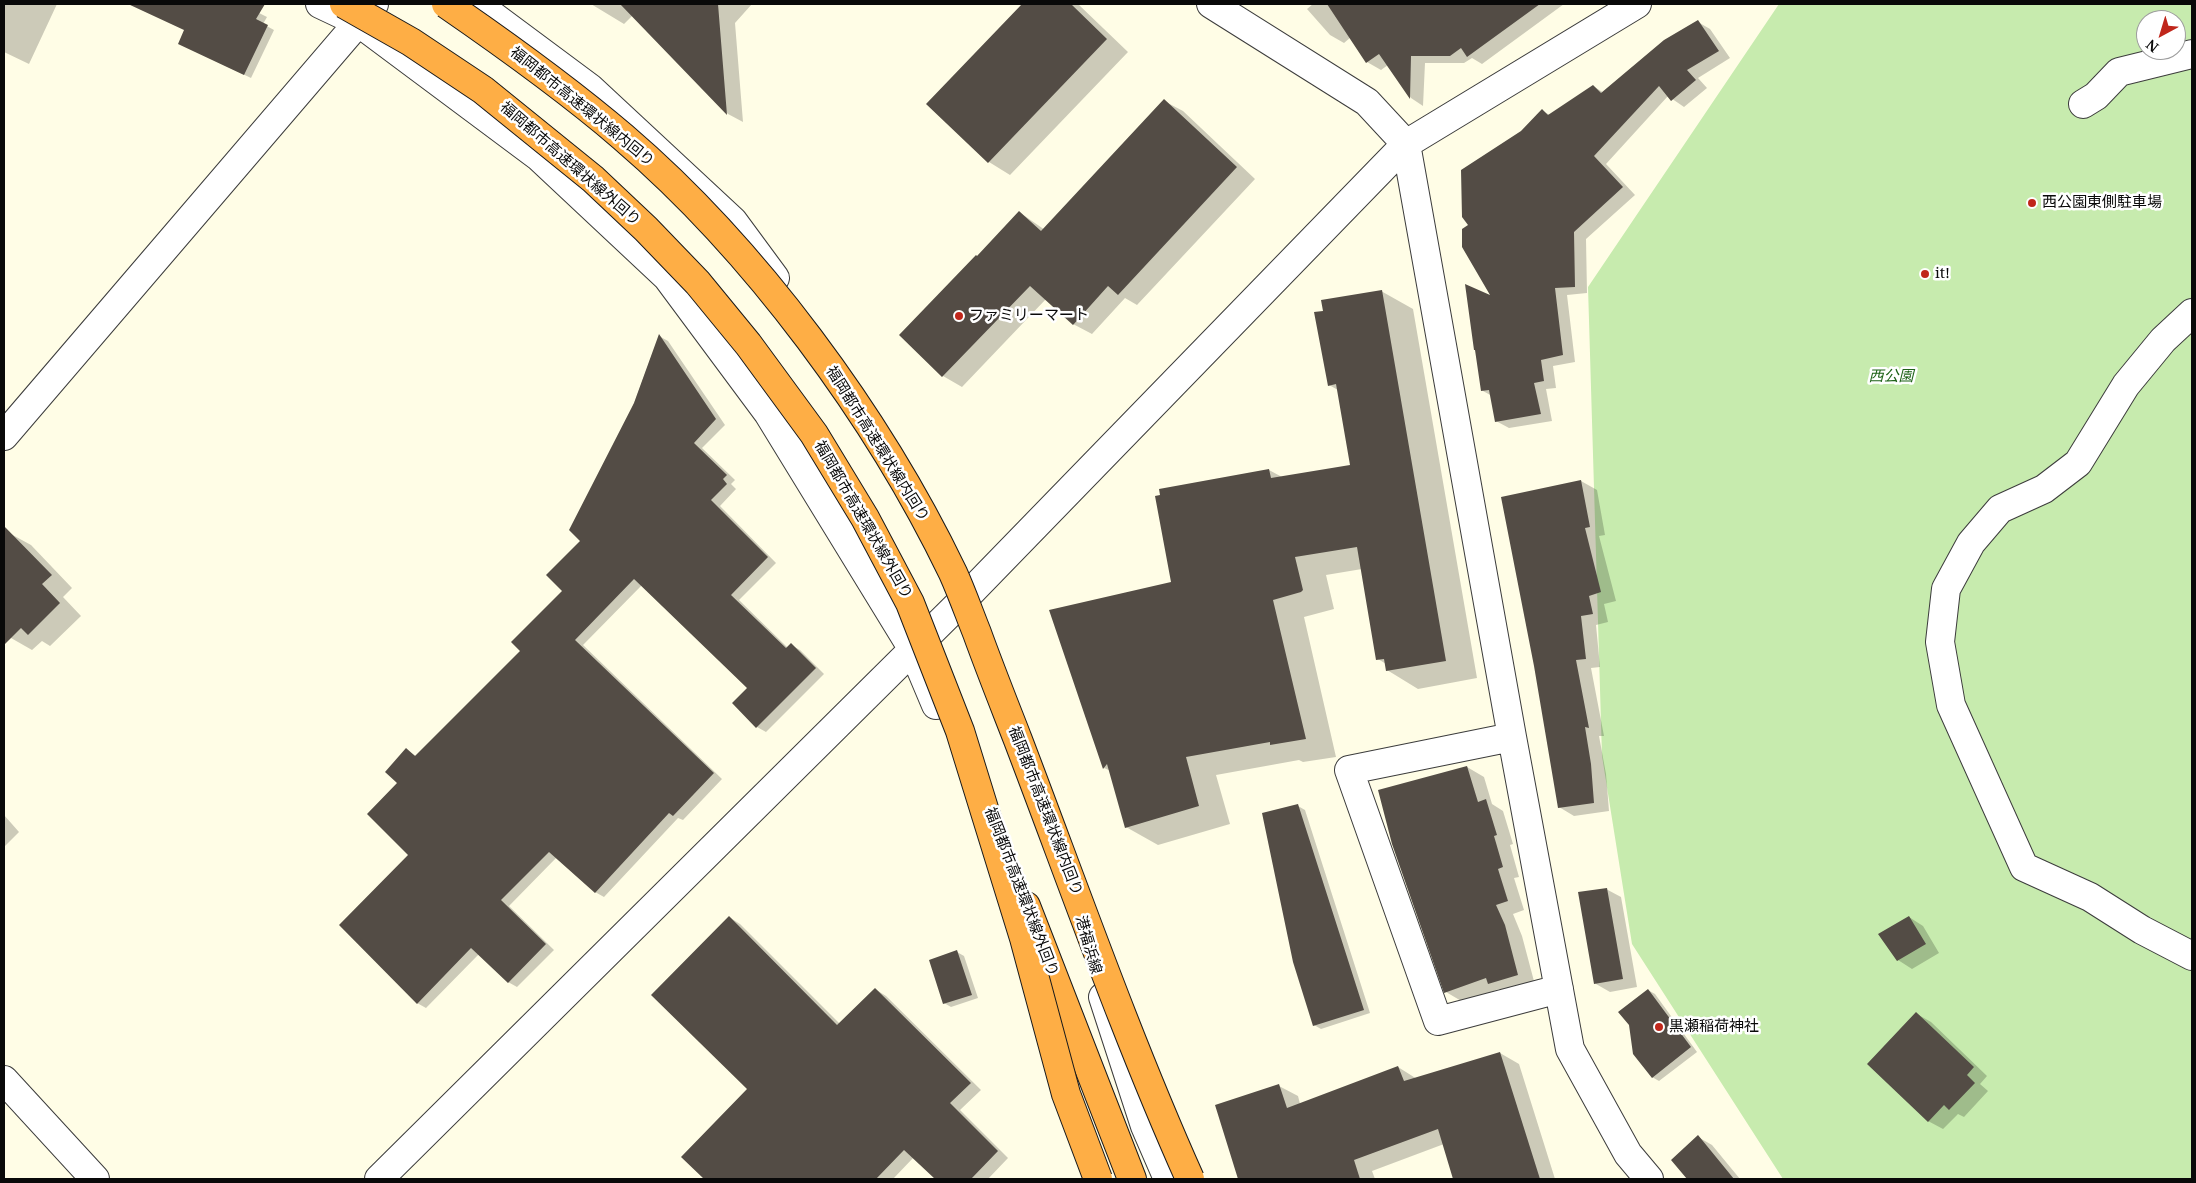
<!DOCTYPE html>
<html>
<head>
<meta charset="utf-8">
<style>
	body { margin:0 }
	#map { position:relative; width:2196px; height:1183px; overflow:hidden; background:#fffde6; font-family:"Noto Serif",serif }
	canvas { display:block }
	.frame { position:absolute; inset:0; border:5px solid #090909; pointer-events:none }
	.north { position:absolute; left:2136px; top:10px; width:50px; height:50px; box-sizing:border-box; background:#fff; border:1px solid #9d9d9d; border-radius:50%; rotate:219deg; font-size:14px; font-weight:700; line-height:20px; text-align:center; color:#090909 }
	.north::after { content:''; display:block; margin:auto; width:18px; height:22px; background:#c0261b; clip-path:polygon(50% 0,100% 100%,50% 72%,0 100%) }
</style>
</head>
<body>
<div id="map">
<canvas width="2196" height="1183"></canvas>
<div class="frame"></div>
<div class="north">N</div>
</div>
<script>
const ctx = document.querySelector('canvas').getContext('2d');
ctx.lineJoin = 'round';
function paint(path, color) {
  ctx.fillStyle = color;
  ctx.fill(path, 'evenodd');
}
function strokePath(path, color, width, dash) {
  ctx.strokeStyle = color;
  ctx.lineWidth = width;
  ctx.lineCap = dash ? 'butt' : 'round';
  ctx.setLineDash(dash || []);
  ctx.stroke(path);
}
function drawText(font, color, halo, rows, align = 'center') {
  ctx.font = font + ' "Noto Serif","Noto Sans JP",serif';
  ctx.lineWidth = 5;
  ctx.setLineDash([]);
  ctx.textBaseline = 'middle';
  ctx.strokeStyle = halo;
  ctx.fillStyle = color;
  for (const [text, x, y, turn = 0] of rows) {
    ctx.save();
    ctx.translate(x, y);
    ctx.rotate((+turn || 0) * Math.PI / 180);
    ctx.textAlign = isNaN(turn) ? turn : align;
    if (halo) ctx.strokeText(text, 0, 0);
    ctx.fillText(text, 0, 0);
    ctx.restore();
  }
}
const green = new Path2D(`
	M 1779,4 L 2192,4 L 2192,1179 L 1783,1179 L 1632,944 L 1602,756 L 1588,287 ZM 2146,20 L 2176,20 L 2176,50 L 2146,50 Z`);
const shadow = new Path2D(`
	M 4,4 L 57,4 L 29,64 L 4,52 Z
	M 140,4 L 241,4 L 267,17 L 263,24 L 274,30 L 251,78 L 186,47 L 186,30 L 138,7 Z
	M 591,4 L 752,4 L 735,23 L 743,122 L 728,114 L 633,15 L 624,24 Z
	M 1024,4 L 1078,4 L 1128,52 L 1010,175 L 989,162 L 928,104 Z
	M 1313,4 L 1564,4 L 1482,64 L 1472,58 L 1464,63 L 1425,63 L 1423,106 L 1411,98 L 1388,65 L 1381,70 L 1367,62 L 1351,37 L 1344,43 L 1330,35 L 1307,9 Z
	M 1698,22 L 1710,29 L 1730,58 L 1698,78 L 1707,88 L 1684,107 L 1668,96 L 1606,164 L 1635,195 L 1586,239 L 1587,293 L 1567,295 L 1575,362 L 1553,366 L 1556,388 L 1546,389 L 1552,421 L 1509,428 L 1496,421 L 1492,396 L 1483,391 L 1493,298 L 1470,225 L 1522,132 L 1542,111 L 1550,115 L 1593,86 L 1604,93 Z
	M 1164,101 L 1183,111 L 1255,179 L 1137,305 L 1125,298 L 1092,334 L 1073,324 L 1046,299 L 962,387 L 943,376 L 900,335 L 978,257 L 1019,212 L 1045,230 Z
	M 1381,291 L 1413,309 L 1477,678 L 1418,689 L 1387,670 L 1386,664 L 1378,659 L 1362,569 L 1326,575 L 1334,609 L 1304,617 L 1336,757 L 1303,762 L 1299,760 L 1216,775 L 1230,824 L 1158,845 L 1126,827 L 1111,771 L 1104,768 L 1050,611 L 1173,583 L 1269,470 L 1282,477 L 1352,466 L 1338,390 L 1329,385 L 1325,312 Z
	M 659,336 L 668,341 L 725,425 L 702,448 L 735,480 L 731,484 L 736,489 L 720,506 L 776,563 L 739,600 L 788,648 L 791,645 L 800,650 L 824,674 L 766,732 L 757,727 L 734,703 L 749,688 L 642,585 L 583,645 L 722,779 L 683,820 L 678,818 L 604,897 L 595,892 L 557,857 L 509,906 L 554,950 L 517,987 L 508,982 L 479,954 L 426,1008 L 417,1003 L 410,855 L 399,783 L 406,750 L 416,756 L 522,651 L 564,591 Z
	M 1581,481 L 1597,490 L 1605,535 L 1599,536 L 1616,601 L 1604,604 L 1608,622 L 1596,625 L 1600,667 L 1591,668 L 1604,736 L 1599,736 L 1606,774 L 1609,811 L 1574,816 L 1559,807 Z
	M 9,533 L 31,545 L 72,588 L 63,597 L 81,616 L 50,646 L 42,641 L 32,650 L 11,638 L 4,631 L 4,538 Z
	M 1467,767 L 1484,777 L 1492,804 L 1503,811 L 1513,844 L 1510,845 L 1519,877 L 1514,878 L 1524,910 L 1513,914 L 1522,936 L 1535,985 L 1507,993 L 1499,989 L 1463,1002 L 1446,992 Z
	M 1298,806 L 1305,810 L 1370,1013 L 1321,1029 L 1314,1025 Z
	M 4,815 L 19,832 L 4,847 Z
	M 1606,889 L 1621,897 L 1637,987 L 1610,992 L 1596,984 Z
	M 729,917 L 740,924 L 840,1024 L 875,989 L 886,996 L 981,1090 L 960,1110 L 1008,1158 L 988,1179 L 937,1179 L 914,1157 L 893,1179 L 705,1179 L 683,1157 L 748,1089 Z
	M 1909,917 L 1923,926 L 1939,953 L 1912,969 L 1898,960 Z
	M 957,952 L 964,956 L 978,998 L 951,1007 L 944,1003 Z
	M 1648,990 L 1655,994 L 1697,1052 L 1659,1081 L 1652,1077 Z
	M 1917,1014 L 1931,1022 L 1987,1076 L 1980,1084 L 1988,1091 L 1964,1117 L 1958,1114 L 1943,1129 L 1928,1121 Z
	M 1500,1053 L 1519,1064 L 1555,1179 L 1454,1179 L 1444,1144 L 1372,1171 L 1375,1179 L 1240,1179 L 1216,1106 L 1279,1086 L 1298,1096 L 1300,1104 L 1398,1067 L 1417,1079 Z
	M 1698,1137 L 1712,1145 L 1740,1179 L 1688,1179 L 1672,1160 Z`);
const building = new Path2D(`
	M 128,4 L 265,4 L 256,19 L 268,25 L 244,75 L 178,44 L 184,30 Z
	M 620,4 L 718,4 L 727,115 Z
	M 1022,4 L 1071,4 L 1107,39 L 988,163 L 926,104 Z
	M 1327,4 L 1540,4 L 1467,57 L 1461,48 L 1450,56 L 1411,56 L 1410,99 L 1379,54 L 1366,63 Z
	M 1698,20 L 1719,51 L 1687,70 L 1696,80 L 1671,101 L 1659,86 L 1594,156 L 1623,187 L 1574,232 L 1575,287 L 1555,288 L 1563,355 L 1541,360 L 1544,381 L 1534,383 L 1541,414 L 1495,422 L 1489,390 L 1481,391 L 1475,350 L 1474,350 L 1465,284 L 1490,295 L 1462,247 L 1462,229 L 1468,225 L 1462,217 L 1461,170 L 1521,131 L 1542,109 L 1548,115 L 1593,85 L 1601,93 L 1664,40 Z
	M 1164,99 L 1237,167 L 1118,295 L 1108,286 L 1073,325 L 1030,286 L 942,377 L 899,335 L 976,255 L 977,256 L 1019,211 L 1041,231 Z
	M 1382,290 L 1446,661 L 1386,671 L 1384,659 L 1376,660 L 1357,547 L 1295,557 L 1303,590 L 1301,592 L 1273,600 L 1306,739 L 1270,745 L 1270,742 L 1186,757 L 1199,806 L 1125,828 L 1107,764 L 1103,769 L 1049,610 L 1171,582 L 1155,496 L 1160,495 L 1159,489 L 1269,469 L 1271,478 L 1350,465 L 1336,384 L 1328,386 L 1314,312 L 1323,311 L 1321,300 Z
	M 659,334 L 716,419 L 694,443 L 727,475 L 723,479 L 727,484 L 711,500 L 768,557 L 731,595 L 786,648 L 791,643 L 816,668 L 756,728 L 732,703 L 747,688 L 634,579 L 575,640 L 714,773 L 673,816 L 669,813 L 595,893 L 549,852 L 501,900 L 546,944 L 508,983 L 471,948 L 417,1004 L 339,925 L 408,855 L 367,814 L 397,783 L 385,772 L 406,748 L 415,756 L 520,651 L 511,642 L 562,591 L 546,575 L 580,541 L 569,530 L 634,403 Z
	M 1581,480 L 1590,527 L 1585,528 L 1601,592 L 1589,596 L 1593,614 L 1581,616 L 1586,659 L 1576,660 L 1589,728 L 1585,727 L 1591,764 L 1594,803 L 1558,808 L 1534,666 L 1501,497 Z
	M 4,526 L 52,575 L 42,584 L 60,603 L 28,635 L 21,628 L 4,645 Z
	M 1467,766 L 1478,802 L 1486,799 L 1497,835 L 1494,836 L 1503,867 L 1498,869 L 1508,901 L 1496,905 L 1505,925 L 1518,975 L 1488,984 L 1486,978 L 1444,993 L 1392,844 L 1378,790 Z
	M 1298,804 L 1364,1010 L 1313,1026 L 1293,962 L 1262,813 Z
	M 1607,888 L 1623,979 L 1594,984 L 1578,892 Z
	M 729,916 L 837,1025 L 875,988 L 971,1083 L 950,1103 L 998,1151 L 971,1179 L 935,1179 L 904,1150 L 876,1179 L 704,1179 L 681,1157 L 747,1089 L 651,995 Z
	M 1909,916 L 1926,944 L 1897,961 L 1878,934 Z
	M 957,950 L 972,995 L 943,1004 L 929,960 Z
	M 1648,989 L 1691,1047 L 1652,1078 L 1633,1054 L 1629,1025 L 1618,1012 Z
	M 1916,1012 L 1974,1067 L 1967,1075 L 1975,1083 L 1949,1110 L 1944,1105 L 1928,1122 L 1867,1064 Z
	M 1500,1052 L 1540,1179 L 1453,1179 L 1438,1129 L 1354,1160 L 1360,1179 L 1238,1179 L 1215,1105 L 1279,1084 L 1287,1108 L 1398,1066 L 1404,1081 Z
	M 1698,1135 L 1734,1179 L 1687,1179 L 1671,1160 Z`);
const minor = new Path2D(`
	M 320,4 L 358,22 L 539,157 L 667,277 L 768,413 L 912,648 L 936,705
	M 477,4 L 590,88 L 733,221 L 775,278
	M 1211,4 L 1367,102 L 1406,144 L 1512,737 L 1570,1049 L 1628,1154 L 1649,1179
	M 2083,104 L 2096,96 L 2119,72 L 2192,54
	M 2192,313 L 2163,340 L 2126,385 L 2078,463 L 2044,489 L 2000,509 L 1971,543 L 1946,589 L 1940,642 L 1951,705 L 2024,867 L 2090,897 L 2142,930 L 2192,956
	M 4,436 L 374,4
	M 1512,737 L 1349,770 L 1438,1021 L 1559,989
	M 1103,997 L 1145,1126 L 1168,1179
	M 4,1080 L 95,1179
	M 379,1179 L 963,600 L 1406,144 L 1637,4`);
const highway = new Path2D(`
	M 1026,906 L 1132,1179`);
const highwayBridge = new Path2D(`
	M 344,4 L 411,42 L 483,90 L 593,179 L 646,229 L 698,283 L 748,344 L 814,434 L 865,518 L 910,603 L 960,731 L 1024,938 L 1066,1094 L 1098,1179
	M 446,4 C 507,46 567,89 623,137 C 755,250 878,417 953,573 C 962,593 969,613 977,633 C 990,669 1004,704 1018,740 C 1074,887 1126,1036 1190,1179`);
const markers = [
	[2032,203,5,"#c0261b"],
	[1925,274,5,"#c0261b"],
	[959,316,5,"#c0261b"],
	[1659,1027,5,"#c0261b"]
];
const streetNames = [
	["福岡都市高速環状線内回り",582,107,39],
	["福岡都市高速環状線外回り",570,164,41],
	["福岡都市高速環状線内回り",877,444,58],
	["福岡都市高速環状線外回り",863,520,60],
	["福岡都市高速環状線内回り",1045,811,69],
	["福岡都市高速環状線外回り",1021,892,69],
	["港福浜線",1088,945,74]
];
const poiNames = [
	["西公園東側駐車場",2042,203],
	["it!",1935,274],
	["ファミリーマート",969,316],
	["黒瀬稲荷神社",1669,1027]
];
const parkNames = [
	["西公園",1891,377]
];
paint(green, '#c7ebae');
paint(shadow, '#0003');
paint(building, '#534c45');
strokePath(minor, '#3c3c3c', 30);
strokePath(highway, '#1a1a1a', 30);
strokePath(minor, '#fff', 28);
strokePath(highway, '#feae45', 28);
strokePath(highwayBridge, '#1a1a1a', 30, []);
strokePath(highwayBridge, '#feae45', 28);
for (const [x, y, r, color] of markers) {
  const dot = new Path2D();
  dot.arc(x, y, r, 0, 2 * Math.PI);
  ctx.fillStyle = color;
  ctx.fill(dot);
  strokePath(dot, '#fff', 2);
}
drawText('15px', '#090909', '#fff', streetNames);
drawText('15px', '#090909', '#fff', poiNames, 'left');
drawText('italic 15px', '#1f6318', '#fff', parkNames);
</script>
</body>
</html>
